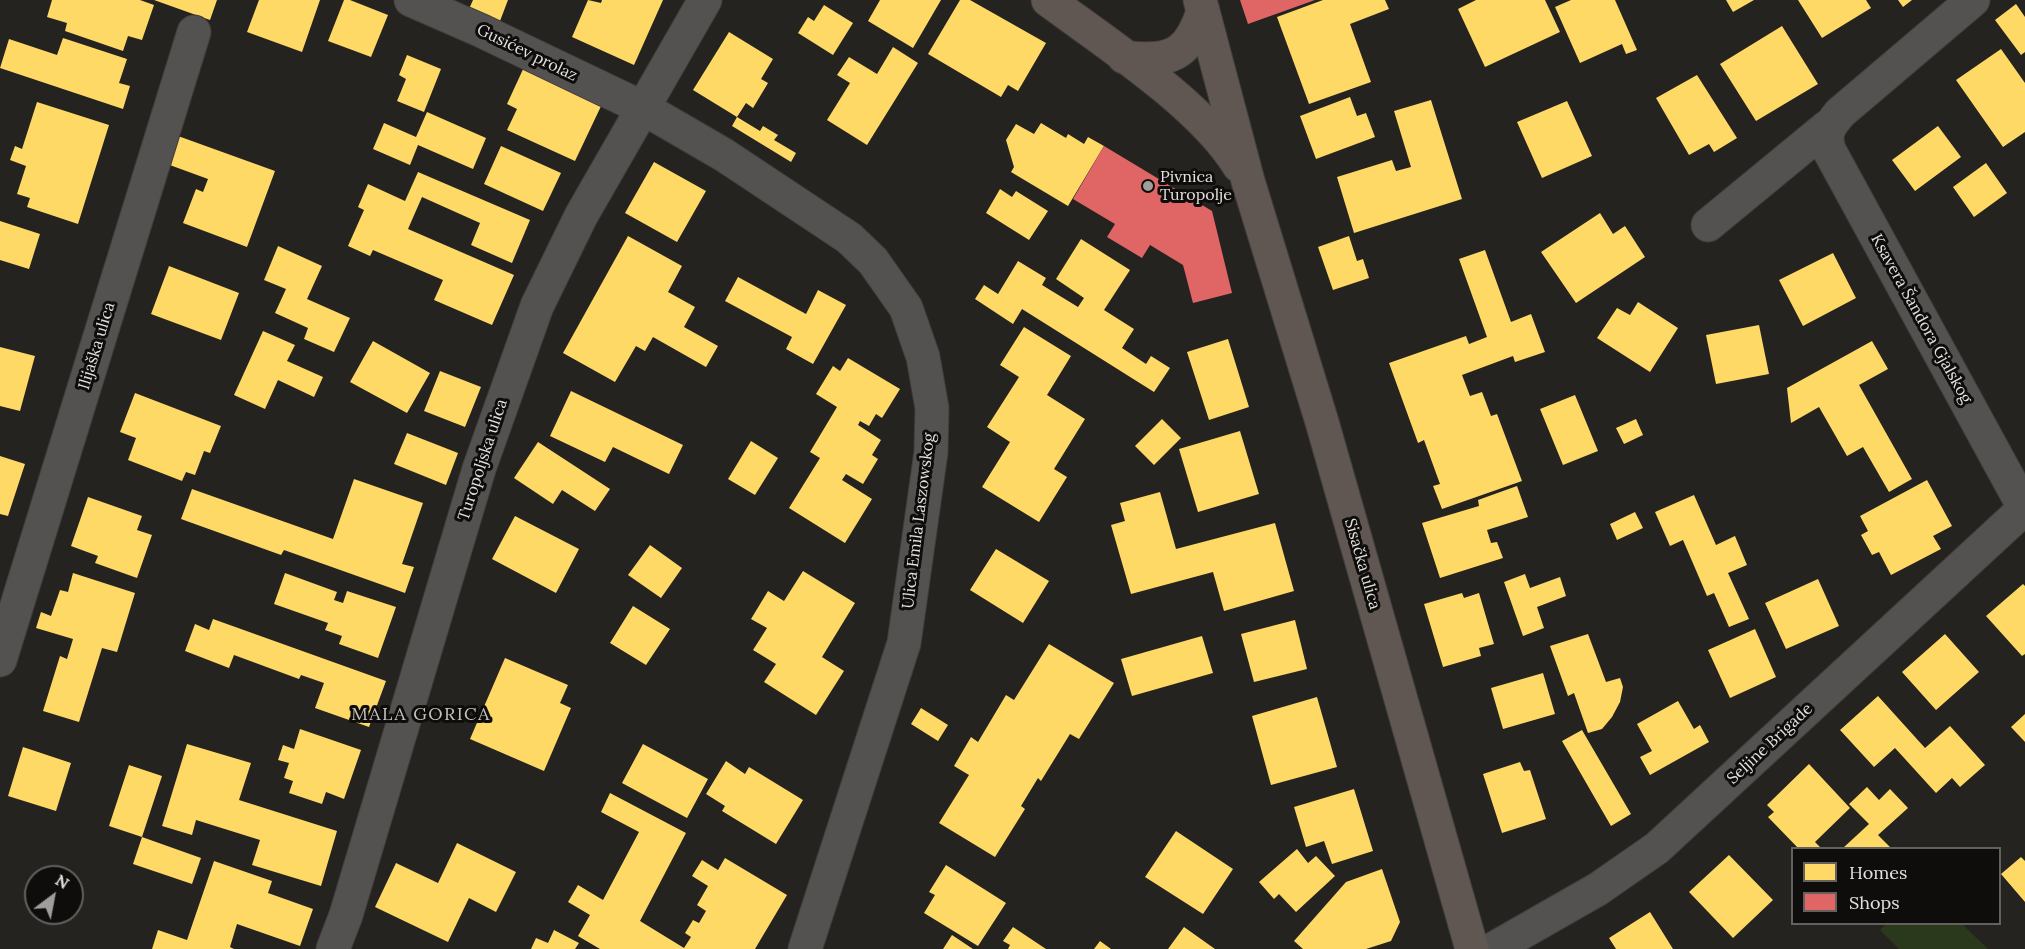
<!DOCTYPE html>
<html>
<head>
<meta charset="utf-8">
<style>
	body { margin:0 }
	#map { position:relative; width:2025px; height:949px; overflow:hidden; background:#252320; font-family:Lora,serif }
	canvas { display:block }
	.legend { position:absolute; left:1791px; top:847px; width:210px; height:78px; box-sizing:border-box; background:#0e0d0b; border:2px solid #63615f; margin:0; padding:8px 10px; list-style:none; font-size:18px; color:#e3e0dd }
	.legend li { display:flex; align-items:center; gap:12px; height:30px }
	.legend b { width:30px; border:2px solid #63615f }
	.north { position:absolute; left:24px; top:865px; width:60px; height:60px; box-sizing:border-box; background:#0e0d0b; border:2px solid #63615f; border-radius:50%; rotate:32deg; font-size:16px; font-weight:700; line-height:24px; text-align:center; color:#e3e0dd }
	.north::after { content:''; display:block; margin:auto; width:21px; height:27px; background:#a09e9b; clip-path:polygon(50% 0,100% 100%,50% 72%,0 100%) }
</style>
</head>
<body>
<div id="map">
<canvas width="2025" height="949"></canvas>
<ul class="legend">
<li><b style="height:16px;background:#ffd966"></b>Homes</li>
<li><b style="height:16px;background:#e06666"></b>Shops</li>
</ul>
<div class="north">N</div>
</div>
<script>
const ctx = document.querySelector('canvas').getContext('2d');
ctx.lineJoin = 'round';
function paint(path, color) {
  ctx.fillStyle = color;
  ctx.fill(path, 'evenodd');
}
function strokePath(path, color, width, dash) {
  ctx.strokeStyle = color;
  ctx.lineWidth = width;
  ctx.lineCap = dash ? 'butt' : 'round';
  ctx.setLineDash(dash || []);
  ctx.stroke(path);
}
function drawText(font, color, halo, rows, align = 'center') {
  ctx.font = font + ' Lora,serif';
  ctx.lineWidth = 6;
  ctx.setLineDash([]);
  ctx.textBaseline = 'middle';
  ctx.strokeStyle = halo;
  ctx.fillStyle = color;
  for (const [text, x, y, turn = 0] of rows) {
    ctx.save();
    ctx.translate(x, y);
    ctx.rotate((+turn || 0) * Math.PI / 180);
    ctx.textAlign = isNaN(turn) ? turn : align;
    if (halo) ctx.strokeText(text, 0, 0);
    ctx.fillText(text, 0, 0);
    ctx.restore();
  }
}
const green = new Path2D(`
	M 1886,924 L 1962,924 L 1988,949 L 1899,949 L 1880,930 Z`);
const homes = new Path2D(`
	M 52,0 L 140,0 L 154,5 L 142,40 L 128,36 L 123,51 L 65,31 L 67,23 L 47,17 Z
	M 154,0 L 217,0 L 210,20 Z
	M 259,0 L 320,0 L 302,52 L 247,32 Z
	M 344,0 L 350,0 L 388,15 L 371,57 L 328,41 Z
	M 473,0 L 508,0 L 500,21 L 469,9 Z
	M 588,0 L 601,3 L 602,0 L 663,0 L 634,65 L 572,37 Z
	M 880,0 L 941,0 L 913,48 L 868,21 Z
	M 960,0 L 970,0 L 1046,43 L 1018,91 L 1008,85 L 1001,97 L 928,54 Z
	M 1323,0 L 1385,0 L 1389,9 L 1350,24 L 1371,82 L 1309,104 L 1277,17 Z
	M 1476,0 L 1545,0 L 1560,32 L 1485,67 L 1458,9 Z
	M 1571,0 L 1615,0 L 1637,50 L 1626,54 L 1622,44 L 1580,63 L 1555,7 Z
	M 1726,0 L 1754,0 L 1733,12 Z
	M 1798,0 L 1866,0 L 1871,8 L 1822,38 Z
	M 1898,0 L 1912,0 L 1903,7 Z
	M 2016,4 L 2025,17 L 2025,52 L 2021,55 L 1995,20 Z
	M 824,5 L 853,23 L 833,55 L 798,33 L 808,17 L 814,21 Z
	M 1782,26 L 1818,84 L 1756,121 L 1720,64 Z
	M 729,32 L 773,59 L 761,79 L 768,83 L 753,108 L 746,103 L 737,117 L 693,90 Z
	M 63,38 L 127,59 L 119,83 L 130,86 L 123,109 L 0,68 L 9,39 L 57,55 Z
	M 893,47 L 918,63 L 867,145 L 827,120 L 850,83 L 837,75 L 849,57 L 877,74 Z
	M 2001,49 L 2025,83 L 2025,132 L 2003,147 L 1956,80 Z
	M 407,55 L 441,69 L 424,112 L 397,101 L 406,79 L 399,75 Z
	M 525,65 L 603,102 L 575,161 L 507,130 L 517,109 L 507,104 Z
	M 1697,75 L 1737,138 L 1714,152 L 1709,144 L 1689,155 L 1656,98 Z
	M 1350,97 L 1357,116 L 1366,113 L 1375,137 L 1316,159 L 1300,116 Z
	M 1431,100 L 1462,199 L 1354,233 L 1337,177 L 1392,160 L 1396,171 L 1411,167 L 1394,111 Z
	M 1567,101 L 1592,156 L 1542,178 L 1517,122 Z
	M 37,102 L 109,125 L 78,224 L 27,207 L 30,198 L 17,194 L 26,166 L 10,160 L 15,146 L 22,149 Z
	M 427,112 L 486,138 L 473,169 L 418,145 L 410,165 L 373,149 L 384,123 L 416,137 Z
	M 737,117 L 760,131 L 763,126 L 778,135 L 774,140 L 796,153 L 791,162 L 732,126 Z
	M 1041,123 L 1066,138 L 1068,134 L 1084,144 L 1088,137 L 1104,146 L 1068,206 L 1011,172 L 1014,167 L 1006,140 L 1016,124 L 1034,134 Z
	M 1938,126 L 1961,157 L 1915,191 L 1892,160 Z
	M 178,136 L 275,171 L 247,247 L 183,223 L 196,189 L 203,192 L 208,179 L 167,164 Z
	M 501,146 L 561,173 L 543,211 L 484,184 Z
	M 654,162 L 706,191 L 677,242 L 625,213 Z
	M 1986,163 L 2007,193 L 1974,217 L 1953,187 Z
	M 418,172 L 530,220 L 512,263 L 471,245 L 480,223 L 422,197 L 408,229 L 514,275 L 492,325 L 434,300 L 443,280 L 373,250 L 370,256 L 348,246 L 364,210 L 358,207 L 368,184 L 405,201 Z
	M 1000,189 L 1012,197 L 1016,191 L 1048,211 L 1029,240 L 986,213 Z
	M 1600,213 L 1613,234 L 1625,226 L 1645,257 L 1576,303 L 1541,252 Z
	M 0,221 L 40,234 L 29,269 L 0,260 Z
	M 628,236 L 682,266 L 668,292 L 695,307 L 684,327 L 718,346 L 706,367 L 653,337 L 645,351 L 636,346 L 615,382 L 563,353 Z
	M 1349,236 L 1357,261 L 1363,259 L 1369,278 L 1333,290 L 1318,247 Z
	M 1081,239 L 1130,270 L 1104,310 L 1134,329 L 1122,348 L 1146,364 L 1151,356 L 1170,368 L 1154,392 L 1022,309 L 1013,324 L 975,299 L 984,285 L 998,294 L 1018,261 L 1046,278 L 1042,285 L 1078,307 L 1084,298 L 1056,279 Z
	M 278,246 L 322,266 L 307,299 L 350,318 L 334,352 L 304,339 L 308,328 L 275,313 L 286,289 L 264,280 Z
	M 1485,250 L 1511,322 L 1531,314 L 1545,352 L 1515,362 L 1513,356 L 1462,375 L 1470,396 L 1482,392 L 1491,416 L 1497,414 L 1522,481 L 1442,509 L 1433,486 L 1440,484 L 1424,440 L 1418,443 L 1389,363 L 1466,336 L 1469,344 L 1487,337 L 1459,259 Z
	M 1833,253 L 1856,298 L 1803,326 L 1779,280 Z
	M 169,266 L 239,293 L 221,340 L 151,314 Z
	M 738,277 L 806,314 L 818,290 L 846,305 L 813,364 L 786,349 L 792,337 L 725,301 Z
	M 1638,302 L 1678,328 L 1650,372 L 1597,338 L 1617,308 L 1630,315 Z
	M 1759,325 L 1769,374 L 1716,384 L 1706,335 Z
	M 1024,327 L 1071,356 L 1047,395 L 1085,419 L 1054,469 L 1067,477 L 1039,522 L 982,487 L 1010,442 L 987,427 L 1019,377 L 1000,365 Z
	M 263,331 L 295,345 L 287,361 L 323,377 L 314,397 L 278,380 L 265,409 L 234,395 Z
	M 1228,339 L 1249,407 L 1209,420 L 1187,352 Z
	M 373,341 L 430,373 L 407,413 L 350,382 Z
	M 1872,341 L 1888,369 L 1859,385 L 1912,479 L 1889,492 L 1863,447 L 1847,456 L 1819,407 L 1791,423 L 1787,388 Z
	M 0,347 L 35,356 L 20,411 L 0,406 Z
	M 848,358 L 900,389 L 882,418 L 876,414 L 869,426 L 860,421 L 858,425 L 881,440 L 872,455 L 878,459 L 863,484 L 846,474 L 842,480 L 872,499 L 845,543 L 789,508 L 820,458 L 810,452 L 837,407 L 816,394 L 833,366 L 840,371 Z
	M 440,371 L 481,387 L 465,427 L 424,411 Z
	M 571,391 L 683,445 L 669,474 L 613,447 L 605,462 L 550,436 Z
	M 135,393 L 221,426 L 210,453 L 204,451 L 195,475 L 186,472 L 182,481 L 128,460 L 136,438 L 120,432 Z
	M 1575,395 L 1598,451 L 1563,465 L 1540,409 Z
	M 1162,419 L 1181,438 L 1154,465 L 1135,446 Z
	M 1636,419 L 1643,435 L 1624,444 L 1616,428 Z
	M 1240,431 L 1259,494 L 1198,512 L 1179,449 Z
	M 407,433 L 458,453 L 446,485 L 394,464 Z
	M 751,441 L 778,458 L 755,495 L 728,479 Z
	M 538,442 L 610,489 L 595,511 L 562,490 L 553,504 L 514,478 Z
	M 0,456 L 25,464 L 8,516 L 0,514 Z
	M 354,479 L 423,503 L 402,564 L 414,567 L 405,593 L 284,550 L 281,555 L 181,519 L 192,489 L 333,539 Z
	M 1927,480 L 1952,526 L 1933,536 L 1941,549 L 1891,575 L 1879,552 L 1872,555 L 1861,535 L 1868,531 L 1860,516 Z
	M 1517,486 L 1528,517 L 1487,530 L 1491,543 L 1497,542 L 1503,558 L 1440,578 L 1422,523 L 1479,506 L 1478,500 Z
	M 1160,492 L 1176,549 L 1275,523 L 1294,591 L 1224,611 L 1213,572 L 1131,594 L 1111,525 L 1125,521 L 1120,503 Z
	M 1694,495 L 1716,545 L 1735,536 L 1747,565 L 1728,573 L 1749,619 L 1729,627 L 1714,593 L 1707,596 L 1683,540 L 1670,546 L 1655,512 Z
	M 88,497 L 142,516 L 137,530 L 152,535 L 137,578 L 95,563 L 98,556 L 71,546 Z
	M 1635,512 L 1643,528 L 1617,540 L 1610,524 Z
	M 515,516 L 579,549 L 556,593 L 492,559 Z
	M 650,545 L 682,568 L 661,598 L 628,575 Z
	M 996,549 L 1049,581 L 1023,623 L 970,590 Z
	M 803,571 L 855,603 L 822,657 L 844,671 L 816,715 L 764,682 L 776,664 L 753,650 L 767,628 L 751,619 L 768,591 L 784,601 Z
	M 73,573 L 135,593 L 117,652 L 102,648 L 79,722 L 43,711 L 60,656 L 67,659 L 73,639 L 36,628 L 41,612 L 51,616 L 60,590 L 68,592 Z
	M 285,573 L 337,592 L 334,600 L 343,603 L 347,591 L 396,607 L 378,658 L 339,644 L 342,636 L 325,630 L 328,623 L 274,604 Z
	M 1525,574 L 1530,588 L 1560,577 L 1566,596 L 1537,607 L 1544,628 L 1523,636 L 1504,582 Z
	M 1818,579 L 1839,626 L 1786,649 L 1765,603 Z
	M 2023,584 L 2025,586 L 2025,654 L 2022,656 L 1986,616 Z
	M 1462,593 L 1464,598 L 1479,593 L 1494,644 L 1479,648 L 1481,656 L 1443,667 L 1424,604 Z
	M 633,606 L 670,629 L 646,665 L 610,643 Z
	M 213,619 L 386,681 L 369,727 L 315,708 L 324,683 L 301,675 L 299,679 L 234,655 L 229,668 L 185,651 L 195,624 L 209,630 Z
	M 1295,620 L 1307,669 L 1254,682 L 1241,634 Z
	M 1755,629 L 1776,677 L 1730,698 L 1708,650 Z
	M 1588,634 L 1606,682 L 1620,678 L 1623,687 L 1620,702 L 1612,717 L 1602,729 L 1588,733 L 1574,693 L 1568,696 L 1550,646 Z
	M 1945,634 L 1979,672 L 1936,710 L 1902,672 Z
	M 1202,636 L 1213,673 L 1132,696 L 1121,659 Z
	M 1049,644 L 1114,683 L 1079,739 L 1070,734 L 1041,781 L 1038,778 L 1021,806 L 1025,809 L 995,857 L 939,823 L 969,775 L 954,766 L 971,737 L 978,742 L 1006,695 L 1014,700 Z
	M 505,658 L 568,685 L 560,703 L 571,708 L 544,771 L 470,739 Z
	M 1543,673 L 1555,714 L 1503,729 L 1491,688 Z
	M 1878,696 L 1925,748 L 1950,726 L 1985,765 L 1960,787 L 1952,778 L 1936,793 L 1895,748 L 1874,767 L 1840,730 Z
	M 1317,697 L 1337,767 L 1271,785 L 1252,716 Z
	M 1678,701 L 1694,729 L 1700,725 L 1709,742 L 1650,775 L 1640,757 L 1652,751 L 1637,724 Z
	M 921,708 L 948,725 L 938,741 L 911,724 Z
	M 2025,714 L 2025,742 L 2011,727 Z
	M 300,729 L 361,750 L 344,799 L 326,792 L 322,804 L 289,793 L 293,781 L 284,778 L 289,763 L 278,760 L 283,745 L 294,749 Z
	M 1582,730 L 1631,814 L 1611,826 L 1562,741 Z
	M 187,744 L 251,763 L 239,800 L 337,831 L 321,886 L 252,865 L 260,840 L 196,820 L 192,835 L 162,826 Z
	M 643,744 L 708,779 L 687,818 L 622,783 Z
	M 23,747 L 71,763 L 56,811 L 8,796 Z
	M 726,761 L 745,774 L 749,767 L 803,800 L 776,844 L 722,811 L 725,806 L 706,794 Z
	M 1520,762 L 1524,771 L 1530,770 L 1546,819 L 1502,833 L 1483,774 Z
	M 1809,764 L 1850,808 L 1815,842 L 1821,848 L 1798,848 L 1768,817 L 1774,812 L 1767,805 Z
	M 129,765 L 162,776 L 142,837 L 201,858 L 192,884 L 133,864 L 142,837 L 109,826 Z
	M 1867,787 L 1879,800 L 1890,789 L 1908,808 L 1878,835 L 1891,848 L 1843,848 L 1869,824 L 1849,804 Z
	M 1354,789 L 1373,851 L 1332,864 L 1324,841 L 1306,847 L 1294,807 Z
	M 610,793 L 686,833 L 640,921 L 684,948 L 691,937 L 685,933 L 693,920 L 699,923 L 706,911 L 697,905 L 708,886 L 692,876 L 702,860 L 718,870 L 725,858 L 787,895 L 755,949 L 600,949 L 578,936 L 590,915 L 568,902 L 578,885 L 603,900 L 639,832 L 601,812 Z
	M 1176,831 L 1233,869 L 1203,914 L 1145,877 Z
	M 457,843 L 516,872 L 496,912 L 469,898 L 448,942 L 375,907 L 396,863 L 438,883 Z
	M 1297,849 L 1308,863 L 1316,856 L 1335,876 L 1296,912 L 1279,894 L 1274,899 L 1259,882 Z
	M 1729,855 L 1773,900 L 1733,938 L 1689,892 Z
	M 2021,857 L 2025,861 L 2025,902 L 2001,874 Z
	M 214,861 L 272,881 L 268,893 L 313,909 L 300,946 L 237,924 L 230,947 L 234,949 L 152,949 L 158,930 L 187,940 Z
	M 946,865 L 1006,903 L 978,946 L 924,913 L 935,895 L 929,892 Z
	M 1382,869 L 1400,922 L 1391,941 L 1366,949 L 1303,949 L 1294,941 L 1346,882 Z
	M 1650,912 L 1673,949 L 1616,949 L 1609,938 Z
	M 1013,927 L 1046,949 L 1008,949 L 1010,945 L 1003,941 Z
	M 1184,927 L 1215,949 L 1168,949 Z
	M 554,930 L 579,943 L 575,949 L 531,949 L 536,938 L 548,943 Z
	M 952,935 L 973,949 L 943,949 Z
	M 1100,941 L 1111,949 L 1094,949 Z`);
const shops = new Path2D(`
	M 1240,0 L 1315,0 L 1248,24 Z
	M 1104,146 L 1212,211 L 1232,293 L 1193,303 L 1183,265 L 1150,245 L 1142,258 L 1107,237 L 1115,224 L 1073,199 Z`);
const minor = new Path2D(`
	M 411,0 L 482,31 L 643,108 L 724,155 L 849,238 L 873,261 L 906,308 L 923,357 L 932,408 L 931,452 L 904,643 L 805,949
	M 1973,0 L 1840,113 C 1829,126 1824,133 1829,150 L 2025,509
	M 1708,225 L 1827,127
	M 0,660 L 194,32
	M 333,949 L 346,915 L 479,469 L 537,306 L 581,216 L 705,0
	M 1493,949 L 1598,889 L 1657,848 L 2025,508`);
const major = new Path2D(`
	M 1048,0 C 1106,43 1202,105 1239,166
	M 1200,0 L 1248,181 L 1322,422 L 1472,949
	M 1124,57 C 1169,63 1189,56 1203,11`);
const markers = [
	[1148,186,6,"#a09e9b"]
];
const streetNames = [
	["Gusićev prolaz",527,53,26],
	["Ksavera Šandora Gjalskog",1921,319,61],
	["Ilijaška ulica",97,346,-73],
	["Turopoljska ulica",483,460,-72],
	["Ulica Emila Laszowskog",919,521,-83],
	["Sisačka ulica",1362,564,74],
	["Seljine Brigade",1770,744,-43]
];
const poiNames = [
	["Pivnica",1160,177],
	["Turopolje",1160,195]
];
const neighbourhoodNames = [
	["MALA GORICA",421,715]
];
paint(green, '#2a391b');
paint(homes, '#ffd966');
paint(shops, '#e06666');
strokePath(minor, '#413e3c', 35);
strokePath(major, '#413e3c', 35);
strokePath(minor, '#545250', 33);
strokePath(major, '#605752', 33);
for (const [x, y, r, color] of markers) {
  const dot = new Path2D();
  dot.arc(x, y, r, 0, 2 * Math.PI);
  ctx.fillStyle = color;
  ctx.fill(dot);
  strokePath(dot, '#0e0d0b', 2);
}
drawText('16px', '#e3e0dd', '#0e0d0b', streetNames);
drawText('16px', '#e3e0dd', '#0e0d0b', poiNames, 'left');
ctx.letterSpacing = '1.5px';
drawText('18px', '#c6c1bb', '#0e0d0b', neighbourhoodNames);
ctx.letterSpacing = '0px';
</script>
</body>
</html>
